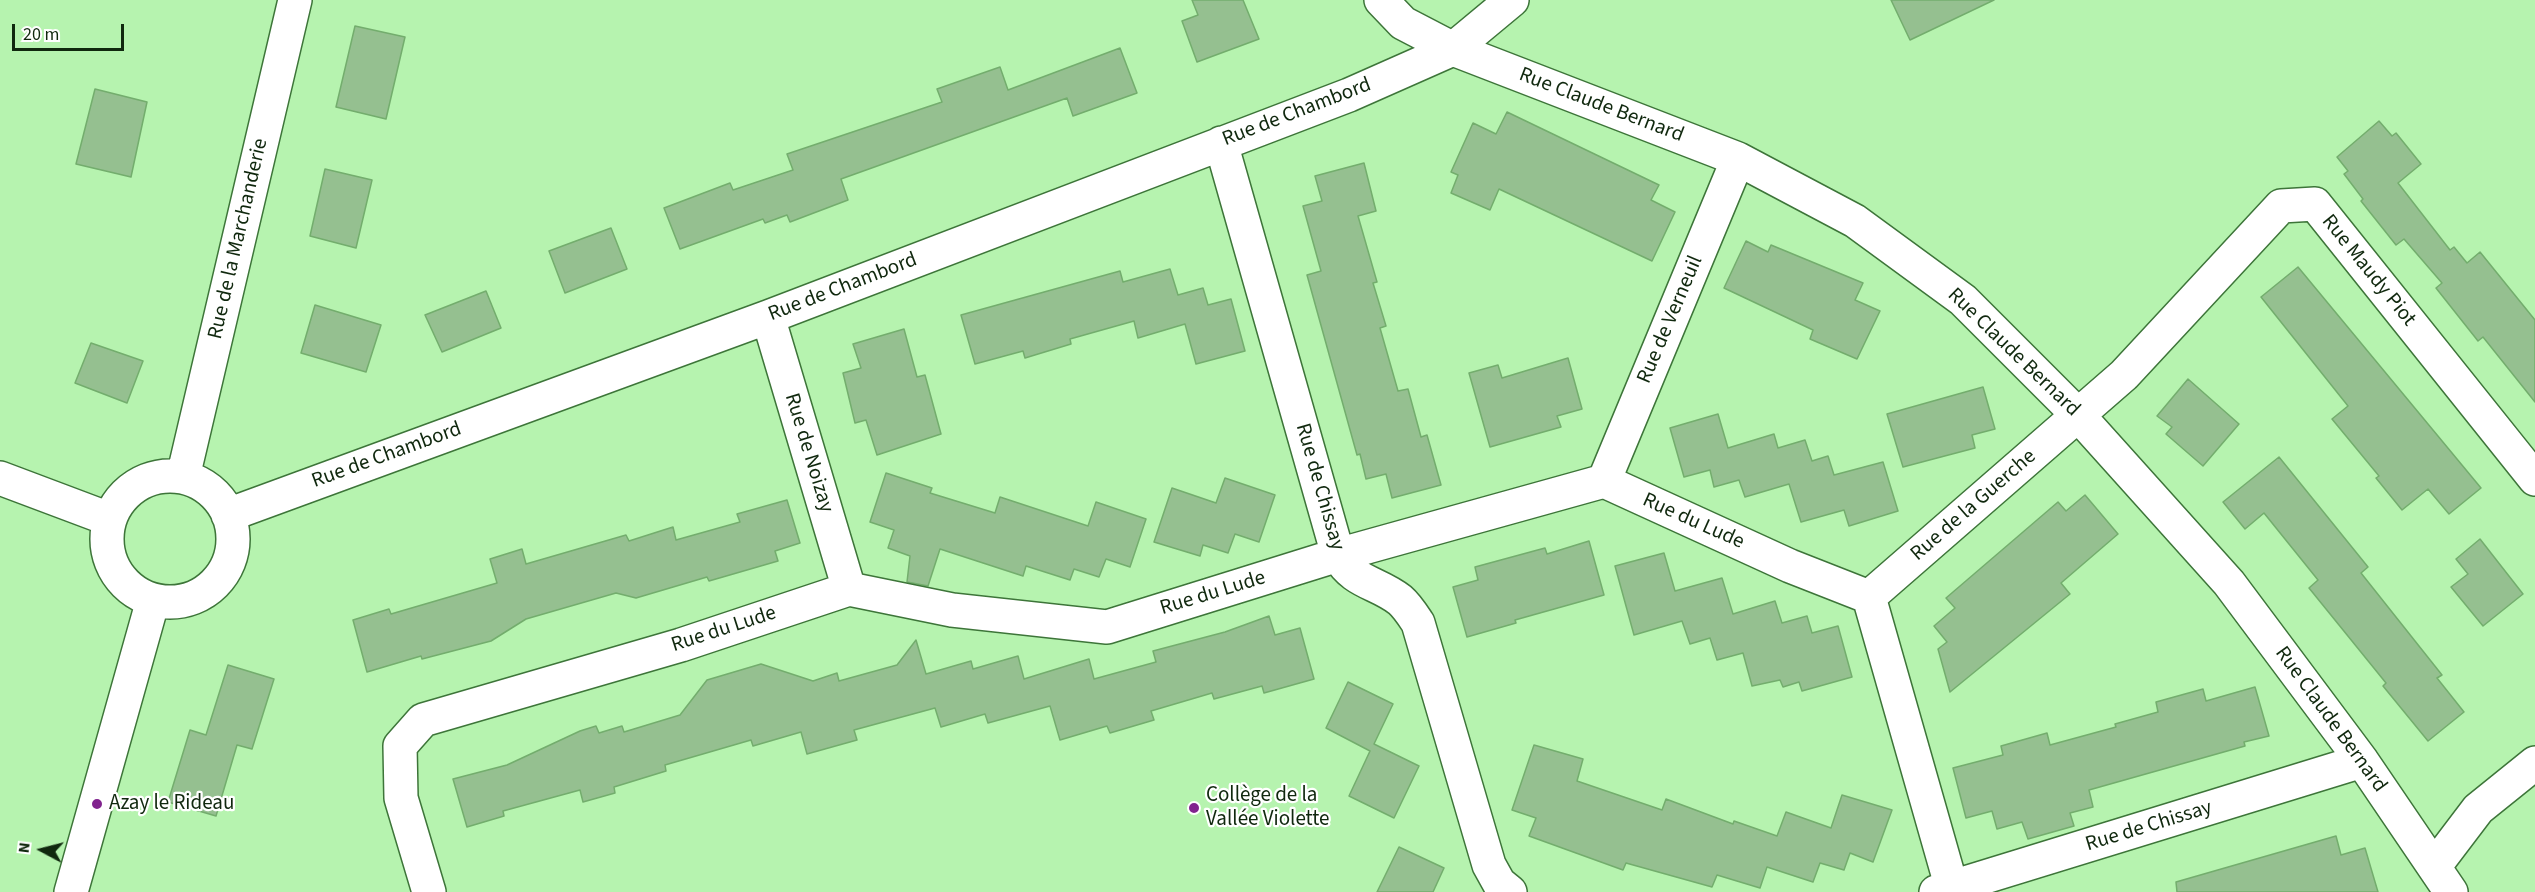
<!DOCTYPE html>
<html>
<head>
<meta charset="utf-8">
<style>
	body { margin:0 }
	#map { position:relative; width:2535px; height:892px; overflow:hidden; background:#b6f3af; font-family:"Source Sans 3",sans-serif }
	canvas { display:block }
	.north { position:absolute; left:12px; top:820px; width:60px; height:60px; -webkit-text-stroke:4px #fff; paint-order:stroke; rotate:277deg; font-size:16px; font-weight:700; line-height:24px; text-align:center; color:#10280e }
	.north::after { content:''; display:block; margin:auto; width:21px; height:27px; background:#10280e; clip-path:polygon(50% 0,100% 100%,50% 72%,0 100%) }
	.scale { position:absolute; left:12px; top:24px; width:112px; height:27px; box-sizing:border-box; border:3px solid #10280e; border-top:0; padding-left:8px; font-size:18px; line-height:21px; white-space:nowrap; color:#10280e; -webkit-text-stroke:4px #fff; paint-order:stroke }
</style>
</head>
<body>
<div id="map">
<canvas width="2535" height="892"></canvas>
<div class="north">N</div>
<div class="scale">20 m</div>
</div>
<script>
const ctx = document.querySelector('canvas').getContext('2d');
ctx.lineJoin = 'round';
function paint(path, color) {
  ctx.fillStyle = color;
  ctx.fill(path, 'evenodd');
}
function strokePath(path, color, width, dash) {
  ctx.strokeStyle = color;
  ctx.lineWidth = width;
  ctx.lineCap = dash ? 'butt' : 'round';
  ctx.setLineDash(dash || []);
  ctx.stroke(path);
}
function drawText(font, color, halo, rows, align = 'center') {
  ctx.font = font + ' "Source Sans 3",sans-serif';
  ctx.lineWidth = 4.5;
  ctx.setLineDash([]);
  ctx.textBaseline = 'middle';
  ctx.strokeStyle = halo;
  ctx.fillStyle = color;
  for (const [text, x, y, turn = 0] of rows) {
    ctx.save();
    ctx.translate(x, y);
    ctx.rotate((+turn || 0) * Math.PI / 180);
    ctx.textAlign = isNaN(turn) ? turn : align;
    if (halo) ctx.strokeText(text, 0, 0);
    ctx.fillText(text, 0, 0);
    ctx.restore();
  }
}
const building = new Path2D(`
	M 1192,0 L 1243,0 L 1259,39 L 1197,62 L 1182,21 L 1198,15 Z
	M 1891,0 L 1994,0 L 1910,40 Z
	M 355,26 L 405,37 L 386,119 L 336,107 Z
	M 1120,48 L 1137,93 L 1073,116 L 1067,98 L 841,179 L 848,200 L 790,222 L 787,215 L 765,223 L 763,219 L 680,249 L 664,208 L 730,183 L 733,190 L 793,170 L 787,154 L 942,102 L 937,89 L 1000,67 L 1008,90 Z
	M 95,89 L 147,102 L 131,177 L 76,164 Z
	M 1507,112 L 1659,185 L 1651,200 L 1675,212 L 1652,261 L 1499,189 L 1490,210 L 1451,193 L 1458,175 L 1451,172 L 1473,123 L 1496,134 Z
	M 2379,121 L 2392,136 L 2396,133 L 2421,164 L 2398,183 L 2450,250 L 2454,247 L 2467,263 L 2480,252 L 2535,320 L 2535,402 L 2483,337 L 2478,341 L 2436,288 L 2442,283 L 2404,239 L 2396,245 L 2361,201 L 2363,199 L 2344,174 L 2348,171 L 2337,157 Z
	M 1364,163 L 1376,211 L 1358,216 L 1377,282 L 1373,283 L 1386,326 L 1380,328 L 1398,391 L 1408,389 L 1421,437 L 1427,435 L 1441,485 L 1392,498 L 1386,474 L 1366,479 L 1360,454 L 1357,455 L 1307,275 L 1321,271 L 1303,206 L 1322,201 L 1315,176 Z
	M 325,169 L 372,180 L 356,248 L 310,236 Z
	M 611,228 L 627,269 L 565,293 L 549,251 Z
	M 1746,241 L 1768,252 L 1771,245 L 1863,283 L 1855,300 L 1880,311 L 1857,359 L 1810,339 L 1813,330 L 1724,288 Z
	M 2298,267 L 2481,488 L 2449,514 L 2428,489 L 2402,510 L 2376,478 L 2379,476 L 2332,419 L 2348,406 L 2261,297 Z
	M 1170,269 L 1178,295 L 1203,288 L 1208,305 L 1231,299 L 1245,351 L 1196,364 L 1185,324 L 1138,338 L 1134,321 L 1070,339 L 1071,344 L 1025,358 L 1023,351 L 975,364 L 961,315 L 1120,271 L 1123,282 Z
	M 486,291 L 501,328 L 442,352 L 425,315 Z
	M 315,305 L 381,325 L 366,372 L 301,353 Z
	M 904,329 L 917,377 L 925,375 L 941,434 L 877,455 L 866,420 L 855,423 L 843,373 L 861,368 L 853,344 Z
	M 91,343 L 143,361 L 127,403 L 75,383 Z
	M 1568,358 L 1582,409 L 1557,416 L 1561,427 L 1490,447 L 1469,373 L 1498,365 L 1502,378 Z
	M 2188,379 L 2239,424 L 2203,466 L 2166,434 L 2172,427 L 2157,416 Z
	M 1983,387 L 1995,429 L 1972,435 L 1975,448 L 1903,467 L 1887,414 Z
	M 1718,414 L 1728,448 L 1774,434 L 1778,448 L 1805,440 L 1812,461 L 1828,456 L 1834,475 L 1883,462 L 1898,511 L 1849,526 L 1844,510 L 1801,522 L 1789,484 L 1745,497 L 1739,480 L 1714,487 L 1710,470 L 1684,477 L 1670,428 Z
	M 2279,457 L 2368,567 L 2361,573 L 2442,675 L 2437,678 L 2464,712 L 2428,741 L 2383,686 L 2386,683 L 2309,588 L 2318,580 L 2264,513 L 2245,529 L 2223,502 Z
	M 886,473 L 932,488 L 930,493 L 995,513 L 1000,497 L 1088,526 L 1096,502 L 1146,519 L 1130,567 L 1106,559 L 1099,577 L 1074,569 L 1070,580 L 1026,566 L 1023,576 L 940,549 L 928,586 L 907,582 L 910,556 L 888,548 L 894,530 L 870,522 Z
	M 1225,478 L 1275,495 L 1259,542 L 1235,534 L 1228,553 L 1203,545 L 1200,556 L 1154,542 L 1172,488 L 1216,503 Z
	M 2085,495 L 2118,534 L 2061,583 L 2070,594 L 1950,692 L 1938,649 L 1947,642 L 1934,626 L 1955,608 L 1946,598 L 2058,502 L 2066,511 Z
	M 787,500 L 800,543 L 775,551 L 778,561 L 709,581 L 707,577 L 636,598 L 616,593 L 526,619 L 491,641 L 422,659 L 421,656 L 367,672 L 353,620 L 389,609 L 391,614 L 497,583 L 490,559 L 522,549 L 526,564 L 626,535 L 629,541 L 673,527 L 676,540 L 740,522 L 737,514 Z
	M 2480,539 L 2523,594 L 2483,626 L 2451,587 L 2468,574 L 2456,559 Z
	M 1589,541 L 1604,595 L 1515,620 L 1516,623 L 1467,637 L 1453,587 L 1478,580 L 1475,567 L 1545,548 L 1547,554 Z
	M 1664,553 L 1675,591 L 1722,578 L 1733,614 L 1775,601 L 1782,623 L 1807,616 L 1812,633 L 1838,626 L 1852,677 L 1802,691 L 1799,682 L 1783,687 L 1780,680 L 1752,686 L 1743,653 L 1717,660 L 1710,638 L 1690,644 L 1682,621 L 1634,635 L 1615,566 Z
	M 1269,616 L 1275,635 L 1300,628 L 1314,679 L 1264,693 L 1262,686 L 1214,699 L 1212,693 L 1151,711 L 1154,720 L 1110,733 L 1107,726 L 1060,740 L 1050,706 L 988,723 L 985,714 L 941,727 L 935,708 L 854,730 L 857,740 L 807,754 L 801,732 L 753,746 L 751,740 L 665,765 L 666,771 L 614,787 L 615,793 L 583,802 L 580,790 L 503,811 L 504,816 L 467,827 L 453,779 L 507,765 L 580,731 L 596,726 L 599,733 L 622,726 L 624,732 L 680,715 L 707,680 L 761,664 L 813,681 L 837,673 L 839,681 L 897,665 L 916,640 L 926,674 L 971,661 L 973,669 L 1018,656 L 1024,679 L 1089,659 L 1094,679 L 1156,662 L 1153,651 L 1225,632 Z
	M 228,665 L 274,679 L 252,749 L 237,745 L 216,816 L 168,802 L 190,730 L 206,735 Z
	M 1348,682 L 1393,704 L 1374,744 L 1419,766 L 1394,818 L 1349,796 L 1370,751 L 1326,728 Z
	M 2255,687 L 2269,736 L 2244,742 L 2245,746 L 2089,790 L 2093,807 L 2070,813 L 2074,826 L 2028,839 L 2022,822 L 1997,829 L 1992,811 L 1966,818 L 1953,768 L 2003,755 L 2001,746 L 2047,733 L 2050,745 L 2116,727 L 2115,724 L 2158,712 L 2156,702 L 2203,689 L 2206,701 Z
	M 1534,745 L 1583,759 L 1577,781 L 1662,810 L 1666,799 L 1733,824 L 1734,821 L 1777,836 L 1786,812 L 1831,828 L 1842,795 L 1892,810 L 1873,862 L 1850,853 L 1844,870 L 1820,863 L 1813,882 L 1767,867 L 1760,888 L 1717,875 L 1712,887 L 1626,863 L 1623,870 L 1529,836 L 1536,818 L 1512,810 Z
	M 2336,836 L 2341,855 L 2365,848 L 2378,892 L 2177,892 L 2176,882 Z
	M 1399,847 L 1444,868 L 1433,892 L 1377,892 Z`);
const minor = new Path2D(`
	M 1381,0 L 1403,23 L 1453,49 L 1738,159 L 1855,221 L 1963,300 L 2078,415 L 2229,583 L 2362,761 L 2451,892
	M 1221,143 L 1338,555 C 1353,583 1377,582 1400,600 C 1407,606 1412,614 1418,623 L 1489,865 L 1499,883 L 1510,892
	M 768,317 L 849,589
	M107 539a63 63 0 1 1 126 0a63 63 0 1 1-126 0Z
	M 183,477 L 295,0
	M 0,478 L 109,519
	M 1604,481 L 1738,159
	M 228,515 L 768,317 L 1349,95 L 1453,49 L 1512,0
	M 1869,597 L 2124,375 L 2281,206 L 2315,204 L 2535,479
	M 2434,867 L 2478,809 L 2535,763
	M 71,892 L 153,600
	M 429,892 L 401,798 L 400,746 L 423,720 L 681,645 L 849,589 L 952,610 L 1107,627 L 1338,555 L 1604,481 L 1790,566 L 1869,597 L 1953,892
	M 1936,892 L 2362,761`);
const markers = [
	[97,804,6,"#81238e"],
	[1194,808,6,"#81238e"]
];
const streetNames = [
	["Rue Claude Bernard",1601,106,21],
	["Rue de Chambord",1297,113,-21],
	["Rue de la Marchanderie",239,239,-77],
	["Rue Maudy Piot",2368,271,51],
	["Rue de Chambord",843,288,-21],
	["Rue de Verneuil",1671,320,-67],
	["Rue Claude Bernard",2013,353,44],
	["Rue de Noizay",808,453,73],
	["Rue de Chambord",387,456,-20],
	["Rue de Chissay",1319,487,74],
	["Rue de la Guerche",1974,506,-41],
	["Rue du Lude",1693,522,24],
	["Rue du Lude",1213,594,-17],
	["Rue du Lude",724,630,-18],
	["Rue Claude Bernard",2330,720,54],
	["Rue de Chissay",2149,827,-17]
];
const poiNames = [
	["Collège de la",1206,796],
	["Vallée Violette",1206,820],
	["Azay le Rideau",109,804]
];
paint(building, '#95c090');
strokePath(building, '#73ad6d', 1.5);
strokePath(minor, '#3d7539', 36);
strokePath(minor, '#fff', 33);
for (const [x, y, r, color] of markers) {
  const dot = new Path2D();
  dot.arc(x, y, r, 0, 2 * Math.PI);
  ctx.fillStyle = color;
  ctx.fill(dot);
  strokePath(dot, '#fff', 2);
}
drawText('21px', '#10280e', '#fff', streetNames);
drawText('21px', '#10280e', '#fff', poiNames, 'left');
</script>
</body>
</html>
